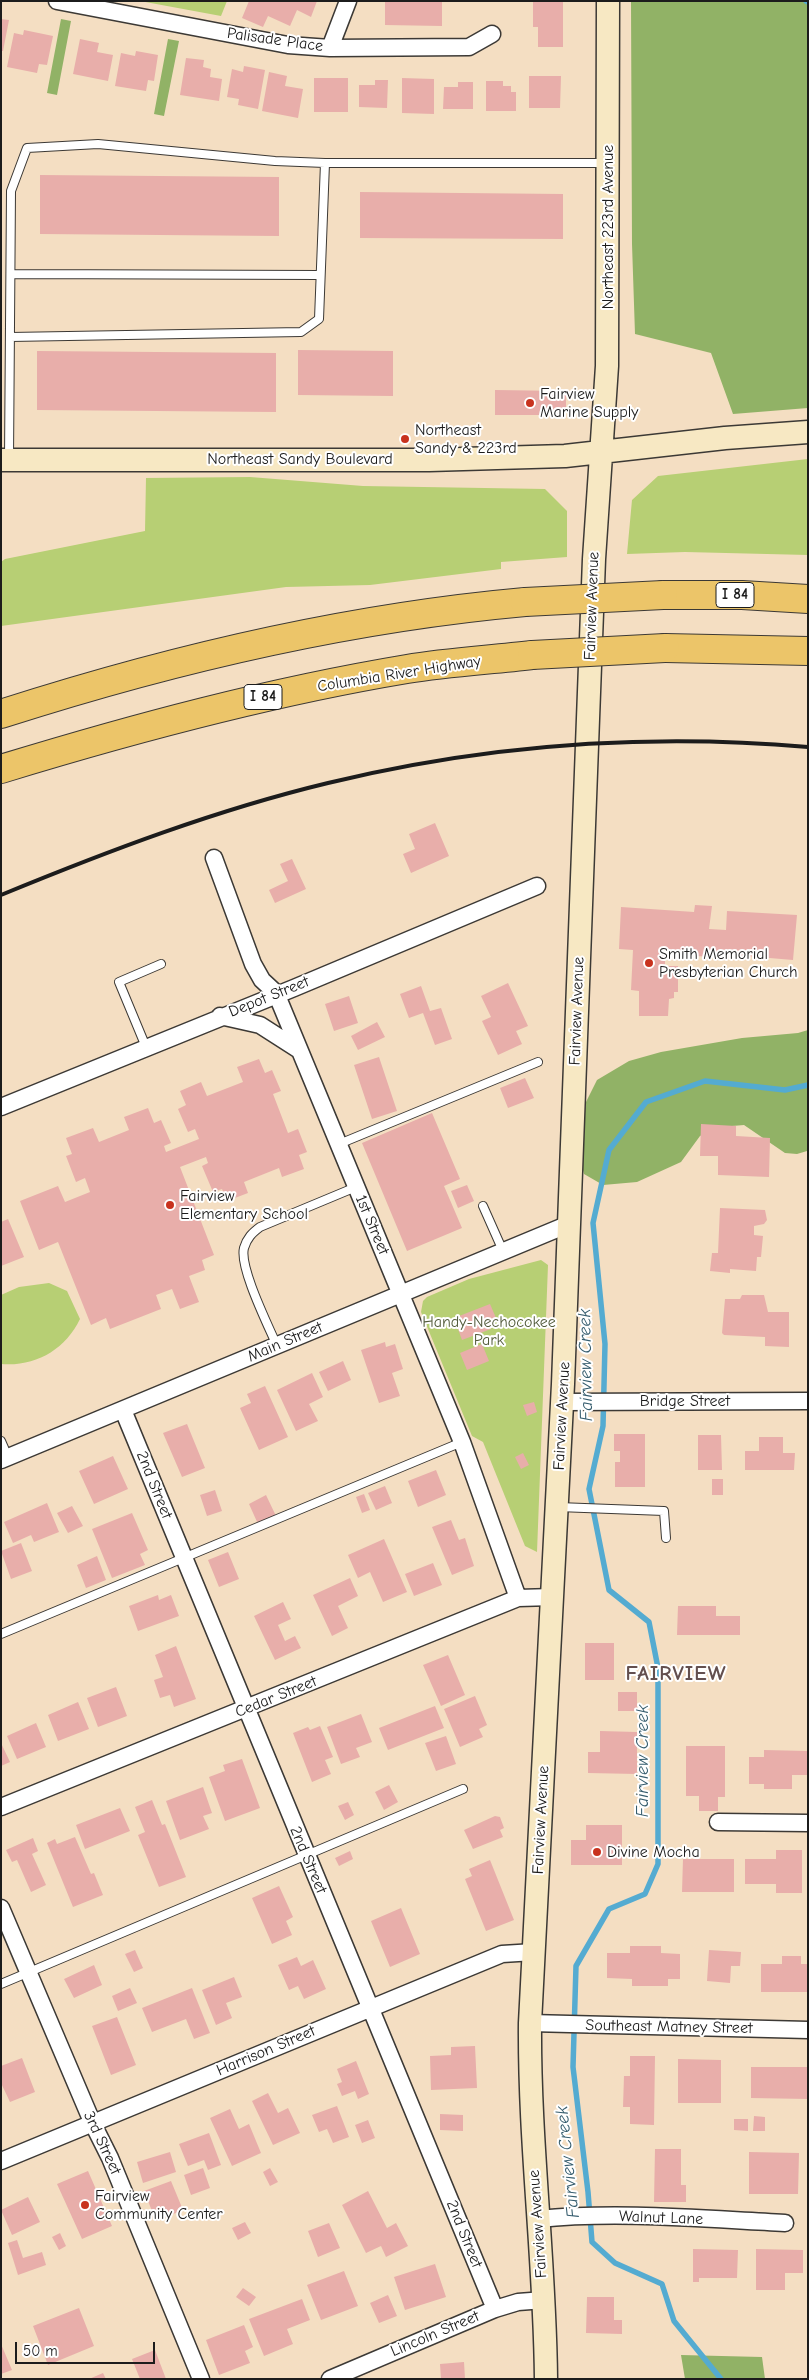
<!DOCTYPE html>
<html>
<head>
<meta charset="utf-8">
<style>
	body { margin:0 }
	#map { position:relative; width:809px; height:2380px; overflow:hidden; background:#f4dec2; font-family:"Comic Neue",sans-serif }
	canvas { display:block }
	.frame { position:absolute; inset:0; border:2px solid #1c1c1c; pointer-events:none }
	.scale { position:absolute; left:15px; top:2342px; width:140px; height:22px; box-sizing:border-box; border:2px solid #1c1c1c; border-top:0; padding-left:6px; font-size:15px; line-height:18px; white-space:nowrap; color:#1c1c1c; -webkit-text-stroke:4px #fff; paint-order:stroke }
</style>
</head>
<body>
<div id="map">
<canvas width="809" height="2380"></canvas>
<div class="frame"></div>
<div class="scale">50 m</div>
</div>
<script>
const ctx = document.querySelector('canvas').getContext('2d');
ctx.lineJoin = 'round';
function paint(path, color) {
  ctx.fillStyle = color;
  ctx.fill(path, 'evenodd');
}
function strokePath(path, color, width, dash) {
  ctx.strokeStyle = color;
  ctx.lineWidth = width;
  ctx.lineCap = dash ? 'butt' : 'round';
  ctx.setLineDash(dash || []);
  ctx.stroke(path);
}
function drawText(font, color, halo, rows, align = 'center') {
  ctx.font = font + ' "Comic Neue",sans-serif';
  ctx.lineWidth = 4;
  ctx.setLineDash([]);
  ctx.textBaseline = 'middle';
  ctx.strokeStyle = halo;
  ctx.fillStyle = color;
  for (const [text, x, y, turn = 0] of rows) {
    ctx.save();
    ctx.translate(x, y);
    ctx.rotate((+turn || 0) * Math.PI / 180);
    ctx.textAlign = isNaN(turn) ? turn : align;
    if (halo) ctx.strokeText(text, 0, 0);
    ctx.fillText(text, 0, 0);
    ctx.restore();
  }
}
const green = new Path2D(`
	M 140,1 L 227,1 L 221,16 Z
	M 808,459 L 808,555 L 685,552 L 627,554 L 632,500 L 658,476 Z
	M 250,477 L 363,486 L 545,489 L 567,511 L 567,557 L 501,562 L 501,569 L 370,585 L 286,587 L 1,626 L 1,562 L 5,559 L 145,531 L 146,478 Z
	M 541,1260 L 548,1265 L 537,1552 L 525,1546 L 483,1442 L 472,1436 L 421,1312 L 423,1301 L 427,1297 L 469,1279 Z
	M 49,1283 L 67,1291 L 80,1319 C 65,1350 35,1367 1,1364 L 1,1295 L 19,1287 Z`);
const forest = new Path2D(`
	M 631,1 L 808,1 L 808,408 L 733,414 L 711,353 L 635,334 L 632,244 Z
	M 61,19 L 71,21 L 57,95 L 47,93 Z
	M 168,39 L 179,41 L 164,116 L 154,114 Z
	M 808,1030 L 807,1151 L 797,1154 L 785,1153 L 744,1125 L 720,1127 L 700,1136 L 681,1162 L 637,1182 L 603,1185 L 584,1174 L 578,1151 L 586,1102 L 597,1080 L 629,1061 L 661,1052 L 742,1038 L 798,1033 Z
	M 681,2355 L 762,2357 L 765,2379 L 685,2379 Z`);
const stream = new Path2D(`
	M 806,1 L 808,2
	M 721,2379 L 674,2321 L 662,2284 L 615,2263 L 592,2242 L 588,2192 L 573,2067 L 576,1966 L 609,1909 L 645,1894 L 658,1864 L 658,1668 L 649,1622 L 609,1590 L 589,1489 L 603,1426 L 605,1344 L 593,1223 L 609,1150 L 646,1102 L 705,1081 L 785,1090 L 808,1085`);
const building = new Path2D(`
	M 249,1 L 317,1 L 311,17 L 297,10 L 290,26 L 268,16 L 263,27 L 242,18 Z
	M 385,1 L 442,1 L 442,26 L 385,25 Z
	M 533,1 L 563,1 L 563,47 L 538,47 L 538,27 L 533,27 Z
	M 1,19 L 9,20 L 3,51 L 1,51 Z
	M 24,30 L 53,36 L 47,65 L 39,64 L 37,73 L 7,67 L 14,33 L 23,35 Z
	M 80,39 L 99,43 L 97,52 L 113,55 L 108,81 L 73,74 Z
	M 136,51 L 158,55 L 154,81 L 148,80 L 146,91 L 115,86 L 121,53 L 135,56 Z
	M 186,58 L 204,60 L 203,67 L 211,69 L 210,77 L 222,79 L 219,101 L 180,95 Z
	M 244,66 L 265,70 L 258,109 L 238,105 L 239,99 L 227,97 L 232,69 L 243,72 Z
	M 269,72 L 287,76 L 285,86 L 303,89 L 298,118 L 262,111 Z
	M 529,76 L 561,76 L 560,108 L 529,108 Z
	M 314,78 L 348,78 L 348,112 L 314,112 Z
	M 402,78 L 434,79 L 434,114 L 402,113 Z
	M 375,80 L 388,80 L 387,108 L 359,107 L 359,85 L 375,85 Z
	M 486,81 L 503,81 L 503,86 L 511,86 L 511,92 L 516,92 L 516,111 L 486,111 Z
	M 458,82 L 473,82 L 473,109 L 443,109 L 444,87 L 458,87 Z
	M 40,175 L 279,177 L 279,236 L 40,234 Z
	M 360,192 L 563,194 L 563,239 L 360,238 Z
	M 298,350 L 393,351 L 393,396 L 298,395 Z
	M 37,351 L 276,353 L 276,412 L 37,410 Z
	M 495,390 L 566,391 L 566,415 L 495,415 Z
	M 435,823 L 449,856 L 411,873 L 403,854 L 415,849 L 409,834 Z
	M 292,859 L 306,889 L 275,903 L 269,890 L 288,881 L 280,864 Z
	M 695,905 L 712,906 L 709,929 L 726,930 L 727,911 L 797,915 L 793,960 L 734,955 L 734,958 L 695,956 L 691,956 L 691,953 L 665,952 L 665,966 L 678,966 L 678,992 L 674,992 L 674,998 L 669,999 L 668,1016 L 639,1016 L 639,991 L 631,990 L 633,950 L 619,949 L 621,907 L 694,912 Z
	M 508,983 L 528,1026 L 516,1031 L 522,1044 L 498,1055 L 482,1021 L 491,1017 L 481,996 Z
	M 421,986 L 430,1011 L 441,1008 L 452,1039 L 435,1045 L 423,1013 L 409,1018 L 400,994 Z
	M 349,996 L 358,1023 L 334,1031 L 325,1004 Z
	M 377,1022 L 385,1037 L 358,1050 L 351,1036 Z
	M 379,1057 L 397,1111 L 372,1119 L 354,1065 Z
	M 259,1059 L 265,1073 L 272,1070 L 281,1091 L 273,1094 L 288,1133 L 298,1129 L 307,1152 L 299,1155 L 304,1169 L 282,1177 L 279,1168 L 244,1182 L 248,1193 L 227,1201 L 222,1189 L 213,1192 L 202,1166 L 208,1163 L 206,1157 L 180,1167 L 214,1255 L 202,1260 L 205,1270 L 189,1276 L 199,1302 L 180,1309 L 172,1289 L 156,1295 L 161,1309 L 110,1329 L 106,1318 L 91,1325 L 58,1242 L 39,1250 L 20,1201 L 58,1186 L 65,1202 L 90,1192 L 85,1178 L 76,1182 L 66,1156 L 72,1154 L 66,1138 L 93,1128 L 99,1142 L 129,1130 L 124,1117 L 148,1108 L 154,1123 L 161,1120 L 171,1143 L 164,1146 L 166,1152 L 199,1139 L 195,1129 L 188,1132 L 178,1109 L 186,1105 L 180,1091 L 201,1082 L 207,1096 L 243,1082 L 237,1067 Z
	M 525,1078 L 534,1098 L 508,1108 L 500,1088 Z
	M 432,1113 L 460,1179 L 444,1186 L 462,1228 L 407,1251 L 362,1143 Z
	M 701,1124 L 736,1126 L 736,1136 L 770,1138 L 769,1177 L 718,1175 L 718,1156 L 700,1156 Z
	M 467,1185 L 474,1201 L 458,1208 L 451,1191 Z
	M 720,1208 L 765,1210 L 767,1220 L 764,1224 L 754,1226 L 754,1235 L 763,1236 L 761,1257 L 757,1257 L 756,1271 L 730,1269 L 730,1273 L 710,1271 L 712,1253 L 718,1253 Z
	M 8,1219 L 24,1257 L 1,1266 L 1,1222 Z
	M 742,1295 L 764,1295 L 768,1312 L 789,1312 L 789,1347 L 765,1346 L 765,1337 L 724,1335 L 722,1333 L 725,1299 L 740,1299 Z
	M 490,1304 L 496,1318 L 488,1322 L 491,1329 L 462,1340 L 454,1318 Z
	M 385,1342 L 386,1347 L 395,1344 L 403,1369 L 392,1373 L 400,1396 L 379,1403 L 361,1350 Z
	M 482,1344 L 489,1361 L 467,1370 L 460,1353 Z
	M 343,1361 L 351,1380 L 328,1391 L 319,1372 Z
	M 312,1373 L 323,1397 L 309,1404 L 318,1421 L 296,1431 L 277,1390 Z
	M 265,1386 L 288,1437 L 259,1450 L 240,1408 L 251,1403 L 247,1394 Z
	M 534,1402 L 537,1412 L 527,1416 L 523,1405 Z
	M 187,1424 L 205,1468 L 182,1477 L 163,1433 Z
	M 614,1434 L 645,1434 L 645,1487 L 615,1487 L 615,1462 L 620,1462 L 620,1451 L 614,1451 Z
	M 698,1435 L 721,1435 L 722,1470 L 698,1470 Z
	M 759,1437 L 783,1437 L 783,1453 L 795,1453 L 794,1470 L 745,1470 L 745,1451 L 759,1451 Z
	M 523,1453 L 529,1465 L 521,1469 L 515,1457 Z
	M 113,1456 L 128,1489 L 94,1504 L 79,1471 Z
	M 436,1470 L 446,1495 L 418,1507 L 408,1481 Z
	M 712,1479 L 723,1479 L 723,1495 L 712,1495 Z
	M 385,1486 L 392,1503 L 376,1510 L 368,1493 Z
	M 215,1490 L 222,1511 L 207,1516 L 200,1495 Z
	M 364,1494 L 370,1510 L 362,1513 L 356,1497 Z
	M 266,1495 L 276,1516 L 258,1524 L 249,1504 Z
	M 47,1503 L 59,1532 L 34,1542 L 31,1535 L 13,1543 L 4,1522 Z
	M 72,1506 L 83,1526 L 68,1533 L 57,1513 Z
	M 132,1513 L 148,1550 L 140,1554 L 145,1565 L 112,1578 L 92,1529 Z
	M 451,1520 L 459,1540 L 465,1538 L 474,1566 L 452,1575 L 432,1527 Z
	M 384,1539 L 407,1592 L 383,1602 L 370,1572 L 358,1578 L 348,1555 Z
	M 21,1543 L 32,1571 L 11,1579 L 1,1551 Z
	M 228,1552 L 239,1579 L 219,1587 L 208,1560 Z
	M 97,1556 L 106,1580 L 86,1588 L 77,1565 Z
	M 433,1563 L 442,1585 L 414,1596 L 405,1574 Z
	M 350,1578 L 358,1596 L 338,1606 L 348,1628 L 332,1636 L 313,1595 Z
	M 158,1595 L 159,1600 L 171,1595 L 179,1616 L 138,1631 L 129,1606 Z
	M 283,1602 L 291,1619 L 278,1625 L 285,1641 L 295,1636 L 301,1648 L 275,1660 L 254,1616 Z
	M 678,1606 L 716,1606 L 716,1616 L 740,1616 L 740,1635 L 677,1635 Z
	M 585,1643 L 614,1643 L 614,1680 L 585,1680 Z
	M 176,1646 L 196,1699 L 174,1707 L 170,1695 L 160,1698 L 154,1680 L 163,1677 L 155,1655 Z
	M 448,1655 L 465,1695 L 441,1706 L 423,1665 Z
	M 116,1687 L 127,1716 L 98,1727 L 87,1698 Z
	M 618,1692 L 637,1692 L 637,1711 L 618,1711 Z
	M 475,1696 L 487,1725 L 479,1729 L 483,1737 L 460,1747 L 444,1709 Z
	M 78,1702 L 89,1729 L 58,1741 L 48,1715 Z
	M 435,1706 L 444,1728 L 388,1750 L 379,1728 Z
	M 361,1714 L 372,1742 L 356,1748 L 360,1757 L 341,1764 L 327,1727 Z
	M 36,1723 L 46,1747 L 17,1759 L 7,1736 Z
	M 320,1726 L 333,1757 L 325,1760 L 331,1774 L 312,1782 L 293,1733 L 308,1727 L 310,1730 Z
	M 600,1731 L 637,1732 L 637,1774 L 588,1773 L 588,1752 L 600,1752 Z
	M 446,1736 L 456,1764 L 436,1771 L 425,1743 Z
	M 1,1743 L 10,1762 L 1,1766 Z
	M 686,1746 L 725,1746 L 725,1797 L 718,1797 L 718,1811 L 699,1811 L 699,1796 L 686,1796 Z
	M 764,1750 L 808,1751 L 808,1775 L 792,1775 L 792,1789 L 764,1789 L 764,1784 L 749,1784 L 749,1757 L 764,1757 Z
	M 242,1759 L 260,1808 L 225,1821 L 209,1777 L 225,1771 L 223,1765 Z
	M 389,1785 L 398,1802 L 384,1810 L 375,1792 Z
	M 203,1787 L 212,1813 L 203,1816 L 209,1829 L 180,1840 L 166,1801 Z
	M 152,1800 L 162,1825 L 165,1824 L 186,1877 L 159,1887 L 138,1835 L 145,1832 L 135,1807 Z
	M 348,1802 L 354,1815 L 345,1820 L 338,1806 Z
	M 120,1808 L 130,1831 L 85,1849 L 76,1825 Z
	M 495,1816 L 500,1817 L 504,1828 L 500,1830 L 503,1837 L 473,1849 L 464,1830 Z
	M 586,1825 L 622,1825 L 622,1865 L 571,1865 L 571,1840 L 586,1840 Z
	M 75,1837 L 91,1874 L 94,1873 L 103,1895 L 73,1907 L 47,1843 L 55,1839 L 57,1844 Z
	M 33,1838 L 38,1851 L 32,1854 L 46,1885 L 31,1892 L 17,1860 L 12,1862 L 6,1850 Z
	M 776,1850 L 802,1850 L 802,1893 L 776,1893 L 776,1884 L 745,1884 L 745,1859 L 776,1859 Z
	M 350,1851 L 353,1859 L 339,1866 L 335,1858 Z
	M 683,1859 L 734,1859 L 734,1892 L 682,1892 Z
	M 490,1860 L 514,1920 L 486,1931 L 465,1879 L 472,1876 L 469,1869 Z
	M 279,1886 L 293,1917 L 286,1921 L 292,1935 L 272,1944 L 252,1898 Z
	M 401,1908 L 420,1954 L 390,1967 L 371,1921 Z
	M 630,1946 L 661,1946 L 661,1953 L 680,1954 L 680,1979 L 668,1979 L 668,1986 L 632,1986 L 632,1979 L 607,1978 L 607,1953 L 630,1953 Z
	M 135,1950 L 143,1968 L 134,1972 L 125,1954 Z
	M 709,1950 L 741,1952 L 740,1966 L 731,1966 L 730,1983 L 707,1981 Z
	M 782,1956 L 801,1956 L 801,1964 L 808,1964 L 808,1992 L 761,1992 L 761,1964 L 782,1964 Z
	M 297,1957 L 301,1966 L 313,1960 L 326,1989 L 304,1999 L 298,1986 L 289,1990 L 278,1965 Z
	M 94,1965 L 102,1985 L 74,1998 L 64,1979 Z
	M 234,1977 L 242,1997 L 226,2003 L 232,2018 L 216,2025 L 202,1990 Z
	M 130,1988 L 137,2003 L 118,2011 L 112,1996 Z
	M 192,1988 L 210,2033 L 194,2039 L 186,2019 L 152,2032 L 142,2008 Z
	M 117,2017 L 136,2065 L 111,2075 L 92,2026 Z
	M 475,2046 L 477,2088 L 431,2090 L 430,2056 L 451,2055 L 451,2047 Z
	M 630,2056 L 655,2056 L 654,2125 L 630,2124 L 630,2107 L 623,2107 L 624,2076 L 630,2076 Z
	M 22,2058 L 35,2092 L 10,2102 L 1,2083 L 1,2066 Z
	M 678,2059 L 721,2060 L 721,2103 L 678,2103 Z
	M 356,2061 L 369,2094 L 358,2099 L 355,2091 L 342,2096 L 337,2084 L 342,2082 L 337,2069 Z
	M 751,2067 L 808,2067 L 808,2099 L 751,2098 Z
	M 268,2093 L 278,2113 L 288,2108 L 300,2133 L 273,2145 L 252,2101 Z
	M 337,2106 L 349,2137 L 333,2143 L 327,2129 L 319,2132 L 312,2115 Z
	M 230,2109 L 239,2129 L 249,2124 L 261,2153 L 232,2166 L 210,2118 Z
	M 440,2114 L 463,2115 L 463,2131 L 440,2130 Z
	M 754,2116 L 765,2117 L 765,2131 L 753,2131 Z
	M 734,2119 L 748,2119 L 748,2131 L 734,2130 Z
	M 368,2120 L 375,2138 L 362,2143 L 355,2125 Z
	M 209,2133 L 221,2165 L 208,2170 L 204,2160 L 188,2166 L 179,2144 Z
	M 655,2149 L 681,2149 L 681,2185 L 686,2185 L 686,2202 L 654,2202 Z
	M 170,2152 L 176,2172 L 143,2183 L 137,2162 Z
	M 749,2152 L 799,2153 L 798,2194 L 749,2194 Z
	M 203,2168 L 210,2188 L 191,2195 L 184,2175 Z
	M 270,2168 L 278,2182 L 270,2186 L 263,2172 Z
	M 88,2171 L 112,2226 L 82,2239 L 57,2184 Z
	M 171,2181 L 183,2210 L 156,2221 L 144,2191 Z
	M 368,2191 L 387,2228 L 396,2223 L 408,2246 L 386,2257 L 381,2246 L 366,2253 L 342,2205 Z
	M 28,2197 L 40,2222 L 12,2235 L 1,2210 Z
	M 245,2222 L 251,2233 L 238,2240 L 232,2228 Z
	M 329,2223 L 340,2248 L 318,2257 L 308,2231 Z
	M 60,2233 L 66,2246 L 59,2250 L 52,2237 Z
	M 17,2240 L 23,2258 L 42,2252 L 46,2265 L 18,2275 L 8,2243 Z
	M 693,2249 L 738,2250 L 737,2278 L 699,2278 L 699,2282 L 693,2282 Z
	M 756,2249 L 803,2250 L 803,2273 L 785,2273 L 785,2290 L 756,2290 Z
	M 435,2264 L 446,2297 L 405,2310 L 394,2277 Z
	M 344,2271 L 358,2306 L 321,2320 L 307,2285 Z
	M 243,2288 L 256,2297 L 249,2306 L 236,2297 Z
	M 388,2295 L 397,2316 L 379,2323 L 370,2303 Z
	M 587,2297 L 614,2297 L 614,2320 L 622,2320 L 622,2334 L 586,2333 Z
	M 302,2299 L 310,2320 L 287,2329 L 293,2344 L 264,2356 L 249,2319 Z
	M 79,2308 L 94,2346 L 48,2365 L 33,2326 Z
	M 244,2325 L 253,2347 L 245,2351 L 250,2363 L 219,2375 L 206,2340 Z
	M 1,2344 L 12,2370 L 1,2374 Z
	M 155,2350 L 166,2379 L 140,2379 L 132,2359 Z
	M 464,2362 L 465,2379 L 441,2379 L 440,2364 Z
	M 103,2373 L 106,2379 L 89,2379 Z`);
const lane = new Path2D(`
	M 11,274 L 320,275
	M 10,337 L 301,332 L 319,319 L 325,163
	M 9,458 L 11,191 L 27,148 L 98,144 L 275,161 L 325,163 L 604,163
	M 146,1047 L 119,982 L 161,964
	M 339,1144 L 538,1062
	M 483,1206 L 503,1251
	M 277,1346 C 268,1325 239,1267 244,1248 C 247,1238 252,1233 260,1227 L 356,1187
	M 1,1441 L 8,1457
	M 558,1507 L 664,1511 L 666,1538
	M 1,1634 L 462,1442
	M 1,1984 L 463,1789`);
const street = new Path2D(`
	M 57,1 L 288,45 L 330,48 L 469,47 L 492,34
	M 330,48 L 348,1
	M 214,858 L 253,964 L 262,980 L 276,993 L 462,1442 L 518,1598
	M 220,1016 L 260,1025 L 299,1050
	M 1,1107 L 294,988 L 537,886
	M 562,1402 L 808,1401
	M 123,1410 L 495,2309
	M 1,1460 L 569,1224
	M 1,1807 L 518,1598 L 553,1597
	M 718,1822 L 808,1823
	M 1,1908 L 93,2124 L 110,2158 L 201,2379
	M 530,2023 L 808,2030
	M 1,2161 L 502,1954 L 534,1952
	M 538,2219 C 619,2211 703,2219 785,2223
	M 330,2379 L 495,2309 L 518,2302 L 544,2300`);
const secondary = new Path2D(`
	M 1,460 L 429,460 L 565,456 L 725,438 L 808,432
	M 546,2379 C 545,2260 529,2142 530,2023 L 563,1384 L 594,559 L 607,366 L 608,1`);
const highway = new Path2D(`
	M 663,595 L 742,595 L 808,599
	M 665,648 L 808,651
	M 1,714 C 172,659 346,618 525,602
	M 1,769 C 135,728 269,692 407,669 C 448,662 490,660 532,655`);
const rail = new Path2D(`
	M 1,895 C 108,851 216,810 328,783 C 485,745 647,733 808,747`);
const highwayBridge = new Path2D(`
	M 525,602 L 663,595
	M 532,655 L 665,648`);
const markers = [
	[530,403,5,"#c8321e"],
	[405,439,5,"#c8321e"],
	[649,963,5,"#c8321e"],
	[170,1205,5,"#c8321e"],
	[597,1852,5,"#c8321e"],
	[85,2205,5,"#c8321e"]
];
const shields = [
	[735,595,38],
	[263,697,38]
];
const shieldNames = [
	["I 84",735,595],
	["I 84",263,697]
];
const streetNames = [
	["Palisade Place",275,40,8],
	["Northeast 223rd Avenue",608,227,-90],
	["Northeast Sandy Boulevard",300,459],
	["Fairview Avenue",592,606,-88],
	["Columbia River Highway",399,674,-9],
	["Depot Street",269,997,-22],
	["Fairview Avenue",577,1011,-88],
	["1st Street",372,1225,67],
	["Main Street",285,1342,-23],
	["Bridge Street",685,1401],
	["Fairview Avenue",562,1416,-87],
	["2nd Street",154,1485,68],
	["Cedar Street",276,1697,-22],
	["Fairview Avenue",541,1820,-87],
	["2nd Street",308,1860,67],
	["Southeast Matney Street",669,2027,1],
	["Harrison Street",266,2051,-23],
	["3rd Street",102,2143,65],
	["Walnut Lane",661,2218,2],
	["Fairview Avenue",538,2224,-94],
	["2nd Street",464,2234,68],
	["Lincoln Street",435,2334,-23]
];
const poiNames = [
	["Fairview",540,394],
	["Marine Supply",540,412],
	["Northeast",415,430],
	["Sandy & 223rd",415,448],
	["Smith Memorial",659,954],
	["Presbyterian Church",659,972],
	["Fairview",180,1196],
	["Elementary School",180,1214],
	["Divine Mocha",607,1852],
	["Fairview",95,2196],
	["Community Center",95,2214]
];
const parkNames = [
	["Handy-Nechocokee",489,1322],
	["Park",489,1340]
];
const waterNames = [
	["Fairview Creek",586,1365,-91],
	["Fairview Creek",643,1761,-90],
	["Fairview Creek",568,2162,-96]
];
const districtNames = [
	["FAIRVIEW",676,1674]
];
paint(green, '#b7cf74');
paint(forest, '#91b266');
strokePath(stream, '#54abd1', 5.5);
paint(building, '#e8aeaa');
strokePath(lane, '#3c3935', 10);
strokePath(street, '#3c3935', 19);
strokePath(secondary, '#3c3935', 25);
strokePath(highway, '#3c3935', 30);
strokePath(lane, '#fff', 8);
strokePath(street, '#fff', 16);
strokePath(secondary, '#f7e8c3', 22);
strokePath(highway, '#ecc569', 28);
strokePath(rail, '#1c1c1c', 4);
strokePath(highwayBridge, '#3c3935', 30, []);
strokePath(highwayBridge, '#ecc569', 28);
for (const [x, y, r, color] of markers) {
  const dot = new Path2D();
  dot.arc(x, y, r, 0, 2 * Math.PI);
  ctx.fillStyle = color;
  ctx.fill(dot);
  strokePath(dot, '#fff', 2);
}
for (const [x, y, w] of shields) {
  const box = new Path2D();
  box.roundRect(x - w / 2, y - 12.5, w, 25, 4);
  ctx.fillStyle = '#fff';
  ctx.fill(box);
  strokePath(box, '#1c1c1c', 1);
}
drawText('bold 15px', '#1c1c1c', null, shieldNames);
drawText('16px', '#1c1c1c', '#fff', streetNames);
drawText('16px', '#1c1c1c', '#fff', poiNames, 'left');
drawText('16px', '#525b3b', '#fff', parkNames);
drawText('italic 18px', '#355c6d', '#fff', waterNames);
ctx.letterSpacing = '1px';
drawText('bold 21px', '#634f4e', '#fff', districtNames);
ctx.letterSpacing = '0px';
</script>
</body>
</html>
